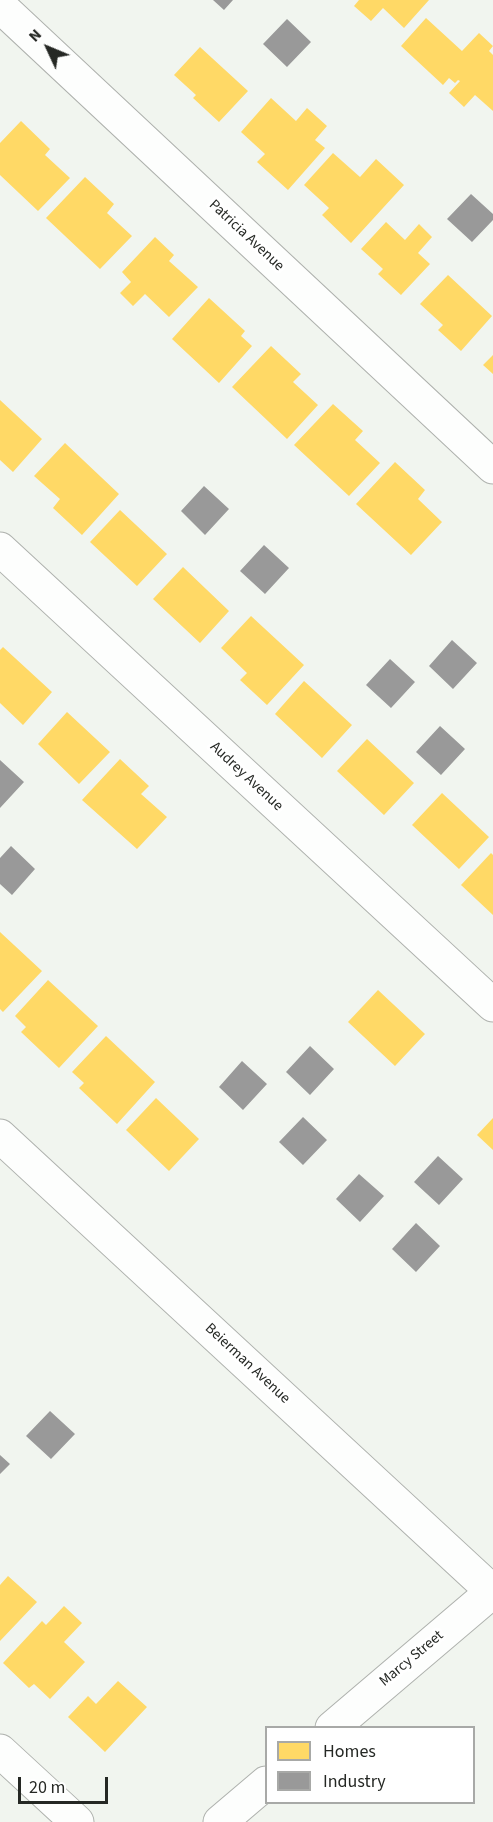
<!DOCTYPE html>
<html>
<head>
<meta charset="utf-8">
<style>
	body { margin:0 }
	#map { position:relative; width:493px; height:1822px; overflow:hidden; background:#f1f5ef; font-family:"Source Sans 3",sans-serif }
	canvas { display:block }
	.legend { position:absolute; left:265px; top:1726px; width:210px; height:78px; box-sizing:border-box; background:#fff; border:2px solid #a8a9a7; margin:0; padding:8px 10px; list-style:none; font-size:18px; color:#252824 }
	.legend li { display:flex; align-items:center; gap:12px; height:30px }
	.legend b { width:30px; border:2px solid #a8a9a7 }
	.north { position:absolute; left:18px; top:18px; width:60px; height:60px; -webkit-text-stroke:4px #fff; paint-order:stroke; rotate:314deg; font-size:16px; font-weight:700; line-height:24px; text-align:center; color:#252824 }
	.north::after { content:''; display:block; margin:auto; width:21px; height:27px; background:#252824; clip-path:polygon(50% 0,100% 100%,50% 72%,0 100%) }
	.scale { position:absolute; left:18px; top:1777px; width:90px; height:27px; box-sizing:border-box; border:3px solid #252824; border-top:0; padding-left:8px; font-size:18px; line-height:21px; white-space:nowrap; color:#252824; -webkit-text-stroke:4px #fff; paint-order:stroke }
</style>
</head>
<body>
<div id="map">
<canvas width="493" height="1822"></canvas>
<ul class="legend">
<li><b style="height:16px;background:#ffd966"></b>Homes</li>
<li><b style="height:16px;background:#999"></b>Industry</li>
</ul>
<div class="north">N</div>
<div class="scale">20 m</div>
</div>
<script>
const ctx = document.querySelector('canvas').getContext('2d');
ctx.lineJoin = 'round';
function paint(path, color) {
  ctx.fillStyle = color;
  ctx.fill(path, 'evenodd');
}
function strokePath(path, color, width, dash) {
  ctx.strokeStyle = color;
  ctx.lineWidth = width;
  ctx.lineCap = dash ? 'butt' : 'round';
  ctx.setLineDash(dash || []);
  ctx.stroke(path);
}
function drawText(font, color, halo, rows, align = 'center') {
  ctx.font = font + ' "Source Sans 3",sans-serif';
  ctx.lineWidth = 6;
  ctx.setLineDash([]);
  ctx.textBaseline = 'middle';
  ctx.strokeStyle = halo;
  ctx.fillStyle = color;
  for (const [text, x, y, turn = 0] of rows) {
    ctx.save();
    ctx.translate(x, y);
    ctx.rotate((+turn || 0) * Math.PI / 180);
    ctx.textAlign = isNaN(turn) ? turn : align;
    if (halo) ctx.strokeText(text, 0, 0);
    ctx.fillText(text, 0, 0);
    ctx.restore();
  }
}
const homes = new Path2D(`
	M 359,0 L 429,0 L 404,28 L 383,8 L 371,21 L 354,6 Z
	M 426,18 L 462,51 L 479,33 L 493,46 L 489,51 L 493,55 L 493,111 L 475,95 L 464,107 L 449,93 L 460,81 L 458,80 L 455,83 L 449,78 L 443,85 L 401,46 Z
	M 200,47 L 248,91 L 219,122 L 193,98 L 196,95 L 174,75 Z
	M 271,98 L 296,121 L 307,108 L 327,126 L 315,140 L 325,148 L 288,190 L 257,162 L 265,154 L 241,132 Z
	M 21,121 L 50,149 L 45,155 L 70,178 L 38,211 L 0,175 L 0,143 Z
	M 333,153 L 360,177 L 376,159 L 404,185 L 351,243 L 322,215 L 329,208 L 304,185 Z
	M 85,177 L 114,204 L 107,213 L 132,236 L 100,269 L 46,218 Z
	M 386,222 L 405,240 L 419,224 L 432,237 L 418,253 L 430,264 L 401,295 L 378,274 L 383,269 L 361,249 Z
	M 155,237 L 174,255 L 169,261 L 198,287 L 169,317 L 145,294 L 133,306 L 120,293 L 131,282 L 122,272 Z
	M 448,275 L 492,316 L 461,351 L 438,330 L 443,325 L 420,304 Z
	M 209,298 L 245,331 L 241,336 L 252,346 L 219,383 L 172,339 Z
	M 271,346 L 301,374 L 293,382 L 318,405 L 287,439 L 232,387 Z
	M 493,355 L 493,374 L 483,365 Z
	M 0,400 L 42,439 L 13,472 L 0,460 Z
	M 333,404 L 363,431 L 355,440 L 380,463 L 349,496 L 294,445 Z
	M 65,443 L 119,494 L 82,535 L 53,508 L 60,499 L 34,476 Z
	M 395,462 L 425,490 L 418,499 L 442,522 L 411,555 L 356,504 Z
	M 120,510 L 167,554 L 137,586 L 90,542 Z
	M 183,567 L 229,611 L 200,643 L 153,599 Z
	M 251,616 L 304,665 L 267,705 L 240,680 L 247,673 L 221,648 Z
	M 3,647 L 52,692 L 23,725 L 0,703 L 0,650 Z
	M 304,681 L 352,725 L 322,758 L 275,714 Z
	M 67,712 L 110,752 L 79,784 L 38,744 Z
	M 367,739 L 414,783 L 384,815 L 337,771 Z
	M 120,759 L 149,786 L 141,794 L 167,817 L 137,849 L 82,800 Z
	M 442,793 L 489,837 L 459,869 L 412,825 Z
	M 491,853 L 493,855 L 493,915 L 461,885 Z
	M 0,932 L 42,971 L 3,1012 L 0,1009 Z
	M 48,980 L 98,1026 L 59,1068 L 21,1032 L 26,1027 L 15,1016 Z
	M 378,990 L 425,1034 L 395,1066 L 348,1022 Z
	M 106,1036 L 155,1082 L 117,1124 L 79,1088 L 84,1083 L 72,1072 Z
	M 156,1098 L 199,1139 L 169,1171 L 126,1130 Z
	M 493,1118 L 493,1150 L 477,1135 Z
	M 8,1576 L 37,1602 L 0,1641 L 0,1585 Z
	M 64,1606 L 82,1623 L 64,1642 L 85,1662 L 50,1699 L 34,1684 L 29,1688 L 3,1663 L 42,1621 L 46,1625 Z
	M 118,1681 L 147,1707 L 105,1752 L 68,1717 L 88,1696 L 96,1704 Z`);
const industry = new Path2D(`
	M 213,0 L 233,0 L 224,10 Z
	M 287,19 L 311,42 L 287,67 L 263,44 Z
	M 471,194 L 493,214 L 493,220 L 472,242 L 447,219 Z
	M 204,486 L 229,509 L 205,535 L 181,511 Z
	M 264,545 L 289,568 L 265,594 L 240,571 Z
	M 452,640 L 477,663 L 453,689 L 429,666 Z
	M 390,659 L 415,682 L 391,708 L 366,685 Z
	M 440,726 L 465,749 L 441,775 L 416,752 Z
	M 0,760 L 24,782 L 0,808 Z
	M 11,846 L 35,869 L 12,895 L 0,884 L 0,858 Z
	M 310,1046 L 334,1069 L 310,1095 L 286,1072 Z
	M 242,1061 L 267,1084 L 243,1110 L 219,1087 Z
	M 303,1117 L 327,1140 L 303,1165 L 279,1142 Z
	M 438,1156 L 463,1179 L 439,1205 L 414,1182 Z
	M 359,1174 L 384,1196 L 360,1222 L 336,1199 Z
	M 416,1223 L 440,1246 L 416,1272 L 392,1249 Z
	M 50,1411 L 75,1434 L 51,1459 L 26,1436 Z
	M 0,1455 L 10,1464 L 0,1474 Z`);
const street = new Path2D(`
	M 0,6 L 493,467
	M 0,549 L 493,1005
	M 0,1136 L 493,1592
	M 332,1728 L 493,1591
	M 0,1751 L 77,1822
	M 220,1822 L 266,1783`);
const streetNames = [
	["Patricia Avenue",246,236,43],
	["Audrey Avenue",246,777,43],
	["Beierman Avenue",247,1364,43],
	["Marcy Street",412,1659,-40]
];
paint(homes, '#ffd966');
paint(industry, '#999');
strokePath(street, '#aeb1ad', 35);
strokePath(street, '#fdfefd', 33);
drawText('15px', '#252824', '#fff', streetNames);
</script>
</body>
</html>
